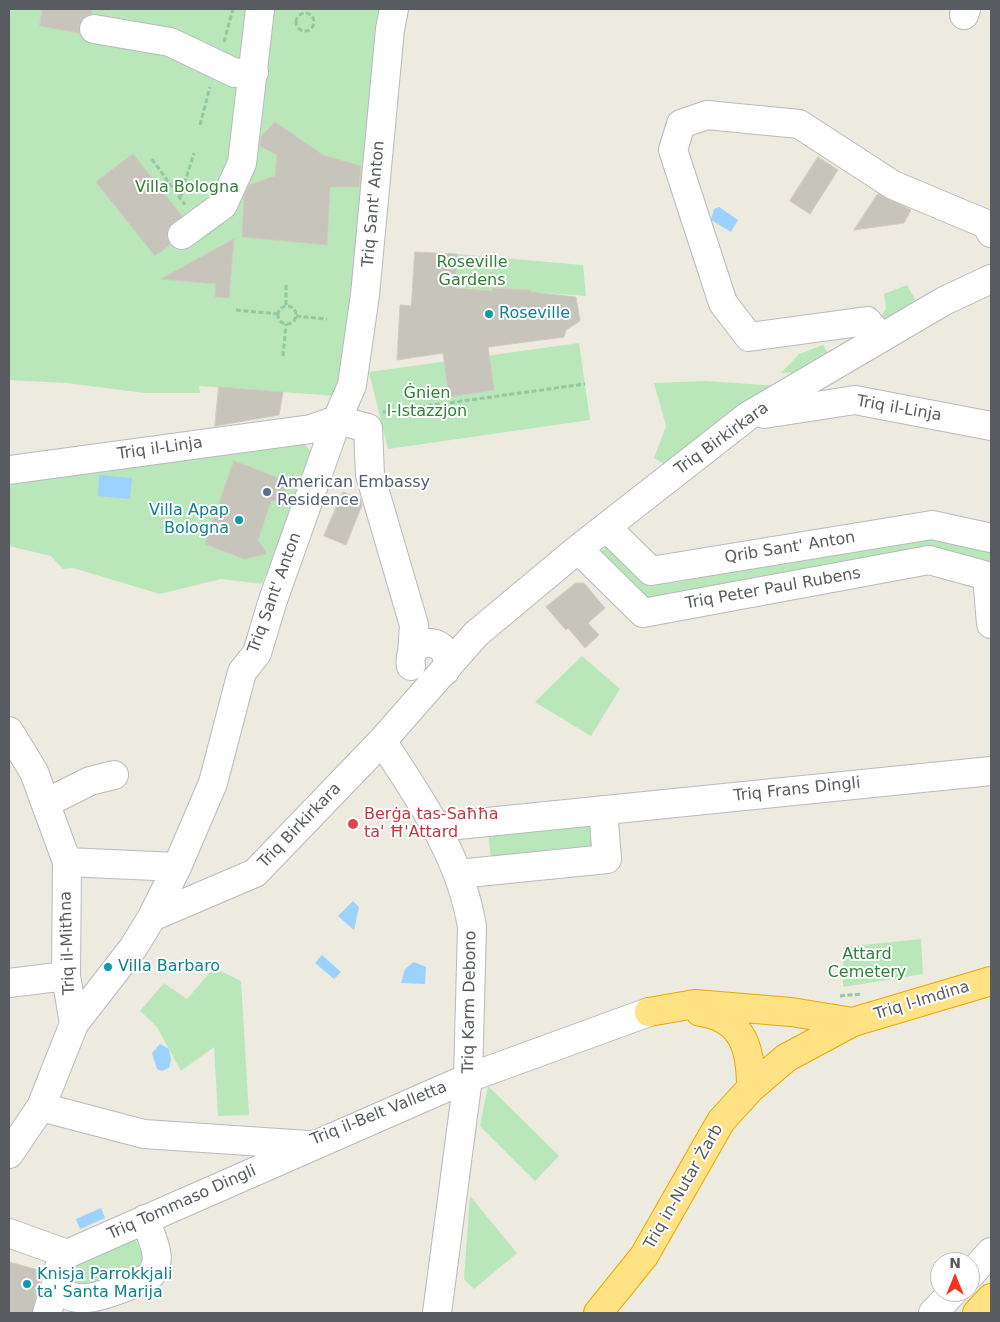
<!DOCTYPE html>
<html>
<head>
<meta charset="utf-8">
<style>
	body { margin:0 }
	#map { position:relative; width:1000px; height:1322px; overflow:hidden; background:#edeadf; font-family:"DejaVu Sans",sans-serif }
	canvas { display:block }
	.frame { position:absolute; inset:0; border:10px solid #585c61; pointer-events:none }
	.north { position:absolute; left:930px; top:1252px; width:50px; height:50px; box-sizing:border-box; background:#fff; border:1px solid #bcbec0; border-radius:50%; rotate:0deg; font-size:14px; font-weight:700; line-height:20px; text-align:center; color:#585c61 }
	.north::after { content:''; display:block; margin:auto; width:18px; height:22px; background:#f5321d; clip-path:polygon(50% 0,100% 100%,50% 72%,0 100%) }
</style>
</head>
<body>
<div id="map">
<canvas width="1000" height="1322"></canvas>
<div class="frame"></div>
<div class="north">N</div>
</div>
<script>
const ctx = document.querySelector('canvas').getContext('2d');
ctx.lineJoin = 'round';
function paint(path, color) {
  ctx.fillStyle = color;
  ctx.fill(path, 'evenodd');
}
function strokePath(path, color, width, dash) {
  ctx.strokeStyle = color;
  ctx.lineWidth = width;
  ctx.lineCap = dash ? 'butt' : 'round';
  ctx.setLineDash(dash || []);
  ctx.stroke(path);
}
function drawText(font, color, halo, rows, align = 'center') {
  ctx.font = font + ' "DejaVu Sans",sans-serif';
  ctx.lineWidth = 4;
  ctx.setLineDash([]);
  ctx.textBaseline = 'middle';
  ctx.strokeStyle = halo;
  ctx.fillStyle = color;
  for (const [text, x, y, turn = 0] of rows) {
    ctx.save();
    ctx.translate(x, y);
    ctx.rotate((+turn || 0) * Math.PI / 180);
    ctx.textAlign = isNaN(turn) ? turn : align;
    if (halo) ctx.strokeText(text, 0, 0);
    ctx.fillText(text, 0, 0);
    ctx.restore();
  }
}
const green = new Path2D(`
	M 9,9 L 381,9 L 367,187 L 337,396 L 199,386 L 200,393 L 145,393 L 67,383 L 9,380 Z
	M 457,254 L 583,265 L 586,296 L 531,292 L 529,290 L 493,288 L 493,291 L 455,287 Z
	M 907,285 L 915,299 L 911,306 L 881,325 L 878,320 L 886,309 L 884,294 Z
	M 579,343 L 590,420 L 388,449 L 369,372 Z
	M 823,345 L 827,352 L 809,363 L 803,372 L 781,373 L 799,354 Z
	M 706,381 L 778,386 L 666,465 L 654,458 L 666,426 L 654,383 Z
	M 297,437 L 314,454 L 262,584 L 221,579 L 160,594 L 73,568 L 63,569 L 51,556 L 9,546 L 9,482 Z
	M 929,534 L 991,547 L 991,562 L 926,548 L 646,602 L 598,555 L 607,545 L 649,584 Z
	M 582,656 L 620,689 L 591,736 L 535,702 Z
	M 593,820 L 596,849 L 491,860 L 488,831 Z
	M 921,939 L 923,974 L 843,987 L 843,947 Z
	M 214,968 L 241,981 L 249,1115 L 218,1116 L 214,1047 L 181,1071 L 157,1027 L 140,1011 L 164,983 L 187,999 Z
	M 488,1086 L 559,1156 L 535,1181 L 480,1126 Z
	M 470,1196 L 517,1253 L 474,1289 L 464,1279 Z
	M 135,1239 L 146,1263 L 80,1292 L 69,1268 Z`);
const water = new Path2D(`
	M 719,207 L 738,220 L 731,232 L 711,220 L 714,209 Z
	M 99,475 L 132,478 L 130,499 L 98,496 Z
	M 353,901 L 359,907 L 354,930 L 338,916 Z
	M 322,955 L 341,972 L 334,979 L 315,963 Z
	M 414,962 L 426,967 L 425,984 L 401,983 L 405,969 Z
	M 160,1044 L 169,1049 L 171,1060 L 169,1068 L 162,1071 L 157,1069 L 152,1053 Z
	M 101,1208 L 105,1218 L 80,1229 L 76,1219 Z`);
const building = new Path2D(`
	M 42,9 L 92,9 L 91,14 L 82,19 L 79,33 L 40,26 Z
	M 275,122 L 323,155 L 361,166 L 359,187 L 330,187 L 327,245 L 242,237 L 244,197 L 249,185 L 275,176 L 277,155 L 260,146 L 261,137 Z
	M 133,154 L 182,216 L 168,229 L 167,237 L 170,245 L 155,256 L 96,182 Z
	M 818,157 L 838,170 L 810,214 L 790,201 Z
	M 878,194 L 911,210 L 904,223 L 854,230 Z
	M 234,239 L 229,298 L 215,297 L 216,284 L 161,279 Z
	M 415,252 L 457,254 L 455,288 L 493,291 L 492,288 L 530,290 L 531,292 L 576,297 L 580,321 L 566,330 L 564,337 L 488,347 L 494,390 L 449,397 L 443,353 L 397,360 L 400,305 L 411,306 Z
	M 219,387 L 283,392 L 279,415 L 215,426 Z
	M 234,461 L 279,478 L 289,497 L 271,501 L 258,540 L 267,554 L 244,559 L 205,544 Z
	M 343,492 L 361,499 L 362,505 L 346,545 L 324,536 Z
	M 576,583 L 584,583 L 605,608 L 588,623 L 599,635 L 585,648 L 568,628 L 566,630 L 546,607 Z
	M 9,1262 L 42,1271 L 32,1313 L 9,1313 Z`);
const path = new Path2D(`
	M296 22a9 9 0 1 1 18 0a9 9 0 1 1-18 0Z
	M 224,42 L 233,9
	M 200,125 L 210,87
	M 152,159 L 185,205
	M 180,198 L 194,153
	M 286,285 L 286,306
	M278 315a9 9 0 1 1 18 0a9 9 0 1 1-18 0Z
	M 236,310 L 278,314
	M 296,316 L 327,319
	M 283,356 L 286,324
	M 383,412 L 585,384
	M 840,996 L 862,994`);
const minor = new Path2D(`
	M 964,15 L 966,9
	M 94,29 L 170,42 L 235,73 L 254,72
	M 182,235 L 223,205 L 242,163 L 260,9
	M 881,338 L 867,321 L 749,337 L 723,303 L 673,150 L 681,124 L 707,115 L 799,124 L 893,185 L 986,224 L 991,233
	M 764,414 L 855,400 L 991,426
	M 337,420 L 368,428 L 370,475 L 414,625 L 412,654
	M 9,470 L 311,429 L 337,420
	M 606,527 L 651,571 L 932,525 L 991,538
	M 578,549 L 643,613 L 929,560 L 991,577
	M 987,576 L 991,624
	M 411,666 C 405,633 458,636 445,671
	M 9,731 L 34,772 L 67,862 L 66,976 L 74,1024
	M 382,741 C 420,799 461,857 472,927 L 468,1078 L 437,1313
	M 46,803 L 90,781 L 114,775
	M 438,827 L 991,771
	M 67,862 L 177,867
	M 458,874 L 607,859 L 603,810
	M 152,917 L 255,873 L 382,741 L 476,634 L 578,549 L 748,416 L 944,301 L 991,279
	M 9,983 L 66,976
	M 41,1107 L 144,1134 L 308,1145
	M 9,1154 L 41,1107 L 74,1024 L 133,948 L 152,917 L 177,867 L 213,783 L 242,672 L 257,653 L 273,600 L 337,420 L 352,385 L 365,295 L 390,29 L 394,9
	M 145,1219 C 152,1240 167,1263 146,1279 C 126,1286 72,1314 60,1286 C 55,1273 59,1264 67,1254 L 468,1078 L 649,1012
	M 9,1233 L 67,1254
	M 970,1275 L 991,1252
	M 47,1313 L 57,1280
	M 933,1313 L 953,1292`);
const highway = new Path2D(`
	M 649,1012 L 695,1004 L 791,1012 L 853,1022
	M 700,1012 C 744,1018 751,1050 751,1088
	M 598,1313 L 644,1256 L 721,1121 L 751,1088 L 786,1058 L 853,1022 L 991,981
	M 977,1313 L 991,1298`);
const markers = [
	[489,314,5,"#0f9aa8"],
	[267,492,5,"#5c6f8a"],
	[239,520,5,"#0f9aa8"],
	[353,824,6,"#e0444e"],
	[108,967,5,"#0f9aa8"],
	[27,1284,5,"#0f9aa8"]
];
const parkNames = [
	["Villa Bologna",187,188],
	["Roseville",472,263],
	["Gardens",472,281],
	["Ġnien",427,394],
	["l-Istazzjon",427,412],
	["Attard",867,955],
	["Cemetery",867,973]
];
const streetNames = [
	["Triq Sant' Anton",374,204,-85],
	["Triq il-Linja",899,409,10],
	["Triq Birkirkara",722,439,-36],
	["Triq il-Linja",160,449,-8],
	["Qrib Sant' Anton",790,548,-9],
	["Triq Peter Paul Rubens",773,589,-10],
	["Triq Sant' Anton",275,593,-70],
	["Triq Frans Dingli",797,790,-6],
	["Triq Birkirkara",300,826,-46],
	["Triq il-Mitħna",68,943,-92],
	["Triq l-Imdina",922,1001,-17],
	["Triq Karm Debono",470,1002,-89],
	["Triq il-Belt Valletta",379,1114,-22],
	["Triq in-Nutar Żarb",684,1187,-60],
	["Triq Tommaso Dingli",182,1203,-24]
];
const cultureNames = [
	["Roseville",499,314],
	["Villa Apap",229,511,"right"],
	["Bologna",229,529,"right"],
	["Villa Barbaro",118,967],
	["Knisja Parrokkjali",37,1275],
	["ta' Santa Marija",37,1293]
];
const serviceNames = [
	["American Embassy",277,483],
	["Residence",277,501]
];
const healthNames = [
	["Berġa tas-Saħħa",364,815],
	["ta' Ħ'Attard",364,833]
];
paint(green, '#b9e7ba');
paint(water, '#9cd2ff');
paint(building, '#c7c4bc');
strokePath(building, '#d1ccbd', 1);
strokePath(minor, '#b7babf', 30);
strokePath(highway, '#eba700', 30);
strokePath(path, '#92c8a2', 3, [5, 2.5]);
strokePath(minor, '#fff', 28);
strokePath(highway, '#ffe283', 28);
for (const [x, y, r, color] of markers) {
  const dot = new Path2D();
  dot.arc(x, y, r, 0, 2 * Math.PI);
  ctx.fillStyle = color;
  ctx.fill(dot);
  strokePath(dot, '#fff', 2);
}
drawText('16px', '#2e8333', '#fff', parkNames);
drawText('16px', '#585c61', '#fff', streetNames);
drawText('16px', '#0d838f', '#fff', cultureNames, 'left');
drawText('16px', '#4e5e75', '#fff', serviceNames, 'left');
drawText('16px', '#be3a42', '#fff', healthNames, 'left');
</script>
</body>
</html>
